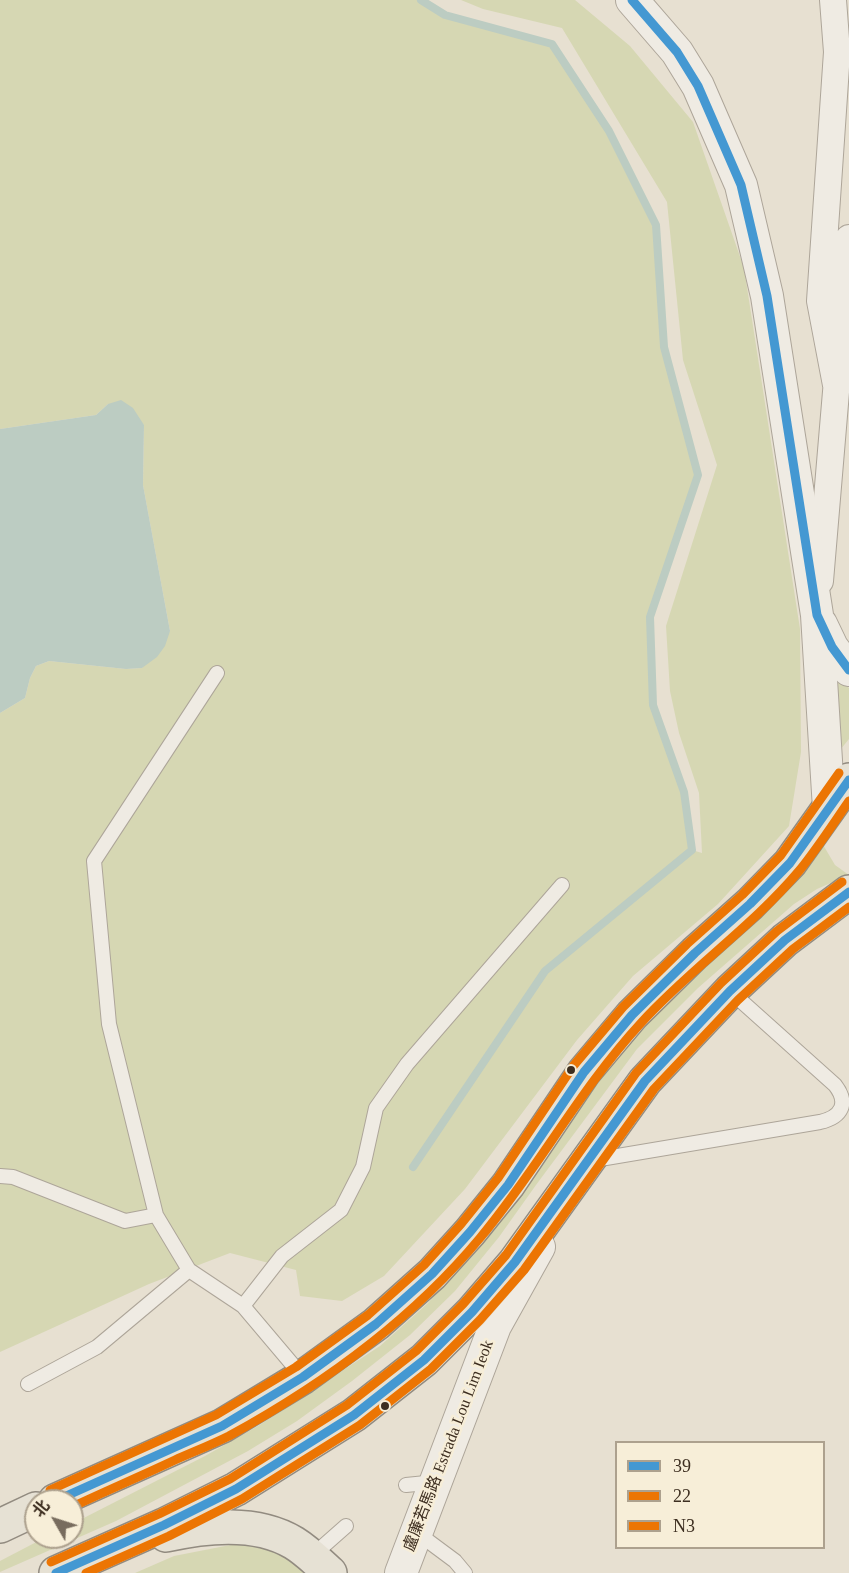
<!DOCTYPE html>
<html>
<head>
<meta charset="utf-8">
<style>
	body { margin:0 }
	#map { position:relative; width:849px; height:1573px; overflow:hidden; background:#e7e0d1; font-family:"Times New Roman","Noto Sans SC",serif }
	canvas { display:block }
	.legend { position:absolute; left:615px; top:1441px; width:210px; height:108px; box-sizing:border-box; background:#f7eed8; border:2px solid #ada18e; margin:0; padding:8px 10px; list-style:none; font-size:18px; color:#3d2e20 }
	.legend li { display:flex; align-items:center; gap:12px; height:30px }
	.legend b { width:30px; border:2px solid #ada18e }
	.north { position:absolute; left:24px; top:1489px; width:60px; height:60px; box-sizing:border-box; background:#f7eed8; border:2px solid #ada18e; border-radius:50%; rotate:309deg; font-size:16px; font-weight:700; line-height:24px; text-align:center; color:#3d2e20 }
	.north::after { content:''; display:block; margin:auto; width:21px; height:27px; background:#786c5e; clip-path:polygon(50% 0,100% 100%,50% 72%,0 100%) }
</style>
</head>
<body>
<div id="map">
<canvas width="849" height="1573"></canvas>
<ul class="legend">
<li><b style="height:8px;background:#4498d2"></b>39</li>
<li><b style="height:8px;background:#ec7503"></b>22</li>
<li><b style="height:8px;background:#ec7503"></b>N3</li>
</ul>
<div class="north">北</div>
</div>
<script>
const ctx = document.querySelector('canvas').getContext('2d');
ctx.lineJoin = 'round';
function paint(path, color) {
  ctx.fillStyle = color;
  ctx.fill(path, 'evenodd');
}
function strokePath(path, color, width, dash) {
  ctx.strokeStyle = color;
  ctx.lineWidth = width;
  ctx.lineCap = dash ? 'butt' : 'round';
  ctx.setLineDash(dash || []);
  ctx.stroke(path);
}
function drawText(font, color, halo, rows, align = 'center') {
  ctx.font = font + ' "Times New Roman","Noto Sans SC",serif';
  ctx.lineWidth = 5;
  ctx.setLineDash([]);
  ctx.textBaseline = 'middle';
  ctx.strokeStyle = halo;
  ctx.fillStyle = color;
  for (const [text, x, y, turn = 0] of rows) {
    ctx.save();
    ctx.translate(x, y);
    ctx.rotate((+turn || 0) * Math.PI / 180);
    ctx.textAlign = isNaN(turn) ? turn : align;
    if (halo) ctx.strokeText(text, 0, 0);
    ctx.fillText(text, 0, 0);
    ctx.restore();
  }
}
const green = new Path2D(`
	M 0,0 L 421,0 L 445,15 L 552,44 L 609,131 L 652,217 L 664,347 L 698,475 L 650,617 L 653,704 L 684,792 L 692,850 L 702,853 L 699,793 L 679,733 L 670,691 L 666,626 L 717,465 L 683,360 L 667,202 L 562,28 L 483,9 L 461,0 L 575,0 L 630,46 L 693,122 L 744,268 L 800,629 L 801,752 L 789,826 L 718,904 L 633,976 L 577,1040 L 465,1189 L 384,1276 L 342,1301 L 300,1296 L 296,1270 L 230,1253 L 149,1284 L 0,1352 L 0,713 L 25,698 L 30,678 L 36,666 L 49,661 L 126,669 L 142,668 L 170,631 L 143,485 L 144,425 L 108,404 L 96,415 L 0,429 Z
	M 829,671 L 849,688 L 849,739 L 836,755 Z
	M 822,843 L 835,865 L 849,875 L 817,889 L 794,904 L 698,988 L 637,1049 L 536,1185 L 499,1237 L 455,1291 L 410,1335 L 352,1381 L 297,1421 L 248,1451 L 116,1521 L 0,1572 L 0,1561 L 46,1537 L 72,1537 L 72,1524 L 205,1456 L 258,1426 L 380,1346 L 428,1303 L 488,1233 L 582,1102 L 624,1046 L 691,980 L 764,913 Z
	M 256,1540 L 299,1564 L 308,1573 L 135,1573 L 174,1556 Z`);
const water = new Path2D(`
	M 121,400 L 133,408 L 144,425 L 143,485 L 170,631 L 165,646 L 157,657 L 142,668 L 126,669 L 49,661 L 36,666 L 30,678 L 25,698 L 0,713 L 0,429 L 96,415 L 108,404 Z`);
const stream = new Path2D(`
	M 413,1167 L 545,971 L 692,850 L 684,792 L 653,705 L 650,617 L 698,475 L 664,347 L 656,225 L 609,131 L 552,44 L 445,15 L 421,0`);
const service = new Path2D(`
	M 217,673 L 94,861 L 109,1024 L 156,1215 L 189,1270 L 243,1306 L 303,1377
	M 594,1160 L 820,1122 C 842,1117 849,1103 835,1085 L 730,991
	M 0,1176 L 13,1177 L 125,1221 L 156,1215
	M 243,1306 L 282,1256 L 341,1210 L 363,1167 L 376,1108 L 407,1064 L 562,885
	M 28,1384 L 97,1347 L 189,1270
	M 406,1485 L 436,1482
	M 416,1532 L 455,1561 L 465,1573
	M 312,1556 L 346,1526`);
const minor = new Path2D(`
	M 833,0 L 837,52 L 820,301 L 836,385
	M 820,581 L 849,238`);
const tertiary = new Path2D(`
	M 632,0 L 677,52 L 698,86 L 741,185 L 767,296 L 817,615 L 829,809
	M 821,624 L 832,647 L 849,670
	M 401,1573 L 495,1326 L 539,1247`);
const primary = new Path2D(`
	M 55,1501 L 222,1426 L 303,1377 L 376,1324 L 432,1274 L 470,1232 L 508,1185 L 584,1072 L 632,1015 L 695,953 L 750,904 L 790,863 L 849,780
	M 0,1526 L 36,1509
	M 166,1535 C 206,1526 256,1520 294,1543 C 307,1551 318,1562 330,1573
	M 56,1573 L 164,1525 L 236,1489 L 354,1415 L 424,1360 L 472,1312 L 515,1262 L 645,1081 L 730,991 L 785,940 L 849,892`);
const bus1 = new Path2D(`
	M 632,0 L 677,52 L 698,86 L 741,185 L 767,296 L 817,615 L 832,647 L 849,670
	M 55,1501 L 222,1426 L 303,1377 L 376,1324 L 432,1274 L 470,1232 L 508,1185 L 584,1072 L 632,1015 L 695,953 L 750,904 L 790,863 L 849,780
	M 56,1573 L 164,1525 L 236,1489 L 354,1415 L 424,1360 L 472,1312 L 515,1262 L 645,1081 L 730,991 L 785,940 L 849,892`);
const bus2 = new Path2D(`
	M 72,1507 C 106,1491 141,1476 175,1460 C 193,1452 211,1445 229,1436 C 322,1385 412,1320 480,1238 C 538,1169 580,1089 641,1023 C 690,969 752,927 799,871 C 817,849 833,824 849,801
	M 86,1573 L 169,1536 L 242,1499 L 360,1425 L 431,1369 L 480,1320 L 524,1270 L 654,1089 L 738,1000 L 793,949 L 849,907`);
const bus3 = new Path2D(`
	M 50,1490 L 216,1415 L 296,1367 L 368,1315 L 424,1265 L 461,1224 L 498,1178 L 574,1065 L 623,1007 L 687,944 L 742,895 L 781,855 L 839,773
	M 51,1562 L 159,1514 L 230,1479 L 347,1405 L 416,1351 L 463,1304 L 506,1255 L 636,1073 L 721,983 L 777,931 L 842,882`);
const markers = [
	[571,1070,5,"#3d2e20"],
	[385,1406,5,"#3d2e20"]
];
const streetNames = [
	["盧廉若馬路 Estrada Lou Lim Ieok",449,1446,-69]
];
paint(green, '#d6d7b3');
paint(water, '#bcccc2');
strokePath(stream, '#bcccc2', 8);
strokePath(service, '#ada599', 16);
strokePath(minor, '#ada599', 28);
strokePath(tertiary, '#ada599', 34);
strokePath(primary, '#928b80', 36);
strokePath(service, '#efebe3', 14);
strokePath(minor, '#efebe3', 26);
strokePath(tertiary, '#efebe3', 32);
strokePath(primary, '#e6e1d4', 33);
strokePath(bus1, '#4498d2', 9);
strokePath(bus2, '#ec7503', 9);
strokePath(bus3, '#ec7503', 9);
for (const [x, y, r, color] of markers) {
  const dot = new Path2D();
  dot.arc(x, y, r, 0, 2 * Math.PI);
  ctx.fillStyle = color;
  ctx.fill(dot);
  strokePath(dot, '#f7eed8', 2);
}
drawText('16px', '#3d2e20', '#f7eed8', streetNames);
</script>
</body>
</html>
